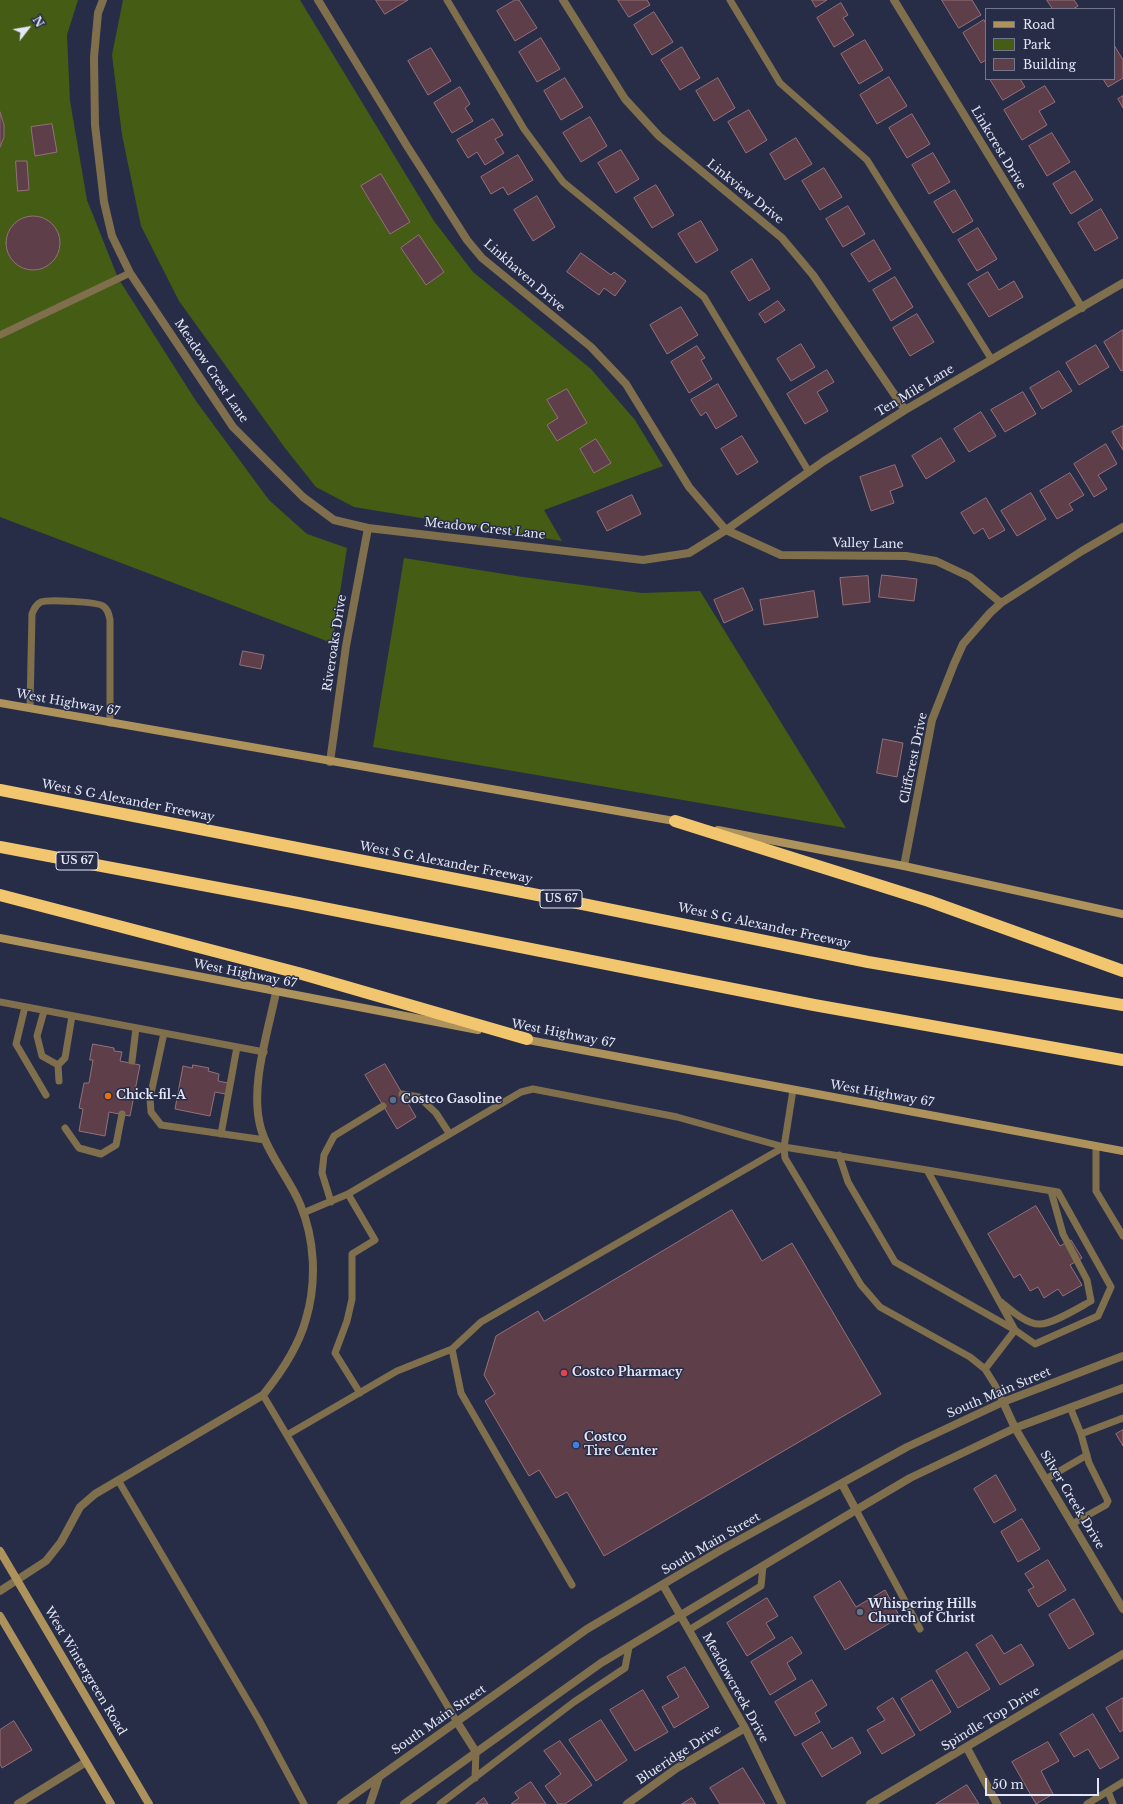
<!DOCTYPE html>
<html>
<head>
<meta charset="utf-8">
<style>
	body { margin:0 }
	#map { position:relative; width:1123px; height:1804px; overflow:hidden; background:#282d47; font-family:"Libre Baskerville",serif }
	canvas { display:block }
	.legend { position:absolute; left:985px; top:8px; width:130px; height:72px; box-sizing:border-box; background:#282d47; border:1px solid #73778e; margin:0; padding:5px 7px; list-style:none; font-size:12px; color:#e3e7f8 }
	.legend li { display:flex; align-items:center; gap:8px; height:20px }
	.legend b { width:20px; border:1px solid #73778e }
	.north { position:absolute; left:8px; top:8px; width:40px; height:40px; -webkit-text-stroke:3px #282d47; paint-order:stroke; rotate:59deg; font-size:11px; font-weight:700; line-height:16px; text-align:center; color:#e3e7f8 }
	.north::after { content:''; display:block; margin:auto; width:14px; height:18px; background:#e3e7f8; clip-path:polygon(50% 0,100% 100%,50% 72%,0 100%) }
	.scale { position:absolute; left:985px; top:1778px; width:114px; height:18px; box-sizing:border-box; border:2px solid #e3e7f8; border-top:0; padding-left:5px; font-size:12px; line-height:14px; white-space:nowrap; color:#e3e7f8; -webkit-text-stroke:3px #282d47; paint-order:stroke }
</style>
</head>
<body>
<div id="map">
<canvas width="1123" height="1804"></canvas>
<ul class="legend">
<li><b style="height:5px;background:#ae925c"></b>Road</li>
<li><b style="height:11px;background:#445c14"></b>Park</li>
<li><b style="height:11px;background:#5e3e48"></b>Building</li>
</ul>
<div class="north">N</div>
<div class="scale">50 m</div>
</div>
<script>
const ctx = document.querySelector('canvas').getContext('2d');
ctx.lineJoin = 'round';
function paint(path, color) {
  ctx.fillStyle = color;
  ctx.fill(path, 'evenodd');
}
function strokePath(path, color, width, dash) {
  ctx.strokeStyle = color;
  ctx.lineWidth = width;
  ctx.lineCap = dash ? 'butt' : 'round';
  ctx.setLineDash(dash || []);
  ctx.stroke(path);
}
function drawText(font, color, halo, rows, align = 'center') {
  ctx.font = font + ' "Libre Baskerville",serif';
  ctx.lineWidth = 3;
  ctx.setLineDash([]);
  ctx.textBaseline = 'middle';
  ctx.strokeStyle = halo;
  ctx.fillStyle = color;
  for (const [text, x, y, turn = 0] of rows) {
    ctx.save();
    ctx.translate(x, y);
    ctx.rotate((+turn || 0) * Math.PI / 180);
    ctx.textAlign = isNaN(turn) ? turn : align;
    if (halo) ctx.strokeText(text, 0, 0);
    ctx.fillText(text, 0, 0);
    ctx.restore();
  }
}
const green = new Path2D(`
	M 0,0 L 78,0 L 67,35 L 70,101 L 87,200 L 118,278 L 196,401 L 269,500 L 307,534 L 347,548 L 332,643 L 0,517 Z
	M 123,0 L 300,0 L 434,221 L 473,272 L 591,369 L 635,420 L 663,466 L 544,510 L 562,541 L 354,507 L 316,487 L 285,448 L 179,301 L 141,226 L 122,135 L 112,55 Z
	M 404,558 L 523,577 L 642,593 L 700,591 L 846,828 L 373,747 Z`);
const building = new Path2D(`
	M 376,0 L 408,0 L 385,14 Z
	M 515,0 L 519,0 L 537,28 L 515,41 L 497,11 Z
	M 618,0 L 647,0 L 650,5 L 629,17 Z
	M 812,0 L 827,0 L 816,7 Z
	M 942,0 L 972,0 L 981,15 L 959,28 Z
	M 1047,0 L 1074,0 L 1078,6 L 1073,9 L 1053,9 Z
	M 841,3 L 848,15 L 843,18 L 854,35 L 834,47 L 817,18 Z
	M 654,12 L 673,42 L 652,55 L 634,25 Z
	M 984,20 L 986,24 L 986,60 L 981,63 L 963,33 Z
	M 541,38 L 560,69 L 537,82 L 519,52 Z
	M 865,40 L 883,70 L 859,84 L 841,54 Z
	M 1114,45 L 1123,60 L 1123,78 L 1108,87 L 1103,79 L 1114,79 Z
	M 682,47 L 700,78 L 680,90 L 661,60 Z
	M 431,48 L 451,81 L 428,95 L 408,61 Z
	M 889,77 L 907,106 L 877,124 L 860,95 Z
	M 565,78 L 583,107 L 561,120 L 544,91 Z
	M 718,78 L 735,108 L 714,121 L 696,91 Z
	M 990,79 L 1020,79 L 1025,87 L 1003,100 Z
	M 1045,86 L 1055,102 L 1039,111 L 1047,125 L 1022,140 L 1004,110 Z
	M 460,87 L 470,104 L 465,108 L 473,121 L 452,133 L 434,103 Z
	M 1123,96 L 1123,108 L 1118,99 Z
	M 749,110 L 767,140 L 746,153 L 728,122 Z
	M 0,112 L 4,125 L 4,137 L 0,147 Z
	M 912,114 L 930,144 L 907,158 L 889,128 Z
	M 590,117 L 607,146 L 581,162 L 563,133 Z
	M 493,119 L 503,135 L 495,139 L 504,153 L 485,165 L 477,152 L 468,158 L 457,140 Z
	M 52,124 L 57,152 L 35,156 L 31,127 Z
	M 1052,133 L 1070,162 L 1047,176 L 1029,146 Z
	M 796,138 L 812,164 L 785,180 L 770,154 Z
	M 621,150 L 639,179 L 616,193 L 598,163 Z
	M 933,153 L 950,182 L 929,194 L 912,165 Z
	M 518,155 L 533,180 L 508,195 L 503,187 L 491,194 L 481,177 Z
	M 16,161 L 27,161 L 29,190 L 18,191 Z
	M 824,168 L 842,197 L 820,210 L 802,181 Z
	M 1075,171 L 1093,200 L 1071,214 L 1053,184 Z
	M 381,174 L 410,222 L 390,234 L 361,186 Z
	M 656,185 L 674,215 L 652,228 L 634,198 Z
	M 955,190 L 973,221 L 953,233 L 934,202 Z
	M 537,196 L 555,227 L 533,241 L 514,210 Z
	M 848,206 L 865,234 L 843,247 L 826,219 Z
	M 1101,209 L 1118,238 L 1095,251 L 1078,223 Z
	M6 243a27 27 0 1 1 54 0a27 27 0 1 1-54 0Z
	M 701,221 L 718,250 L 696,263 L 678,234 Z
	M 978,228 L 997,259 L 977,271 L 958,240 Z
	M 419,235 L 444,272 L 426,285 L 401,248 Z
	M 874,240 L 891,269 L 869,282 L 851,254 Z
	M 581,253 L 611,275 L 614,272 L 626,281 L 615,296 L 604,288 L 599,295 L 567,272 Z
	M 752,259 L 770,289 L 749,301 L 731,272 Z
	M 988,272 L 999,290 L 1014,281 L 1023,297 L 989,317 L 968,284 Z
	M 895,277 L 913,307 L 891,321 L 873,290 Z
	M 778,301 L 785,310 L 765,323 L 759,314 Z
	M 681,307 L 698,335 L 667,354 L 650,325 Z
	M 917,314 L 934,342 L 910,356 L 893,328 Z
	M 1123,330 L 1123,370 L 1121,371 L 1104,342 Z
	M 801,344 L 815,367 L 791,381 L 777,359 Z
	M 1096,345 L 1109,367 L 1079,385 L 1066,363 Z
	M 697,346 L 705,358 L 701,360 L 712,379 L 689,393 L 671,362 Z
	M 827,370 L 834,382 L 817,392 L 828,411 L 805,424 L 787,394 Z
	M 1059,371 L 1072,391 L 1042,409 L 1030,388 Z
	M 718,384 L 737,416 L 716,429 L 706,412 L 701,416 L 691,400 Z
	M 567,389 L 587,423 L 557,441 L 547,425 L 558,418 L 547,400 Z
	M 1023,392 L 1036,414 L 1005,432 L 991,410 Z
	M 981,412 L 996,436 L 969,452 L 954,429 Z
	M 1123,426 L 1123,450 L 1112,432 Z
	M 742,436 L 758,462 L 737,475 L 721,449 Z
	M 941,438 L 955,461 L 926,479 L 912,456 Z
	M 596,439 L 611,463 L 594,473 L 580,449 Z
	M 1106,444 L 1117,464 L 1098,475 L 1107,489 L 1094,497 L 1074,464 Z
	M 895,465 L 903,486 L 890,491 L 894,503 L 871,511 L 860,477 Z
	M 1070,473 L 1084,495 L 1069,504 L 1073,510 L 1057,519 L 1040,491 Z
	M 1031,493 L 1046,519 L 1017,536 L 1001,511 Z
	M 632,495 L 641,514 L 607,531 L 597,512 Z
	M 986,498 L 1005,530 L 989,539 L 983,528 L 974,534 L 961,513 Z
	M 882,575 L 917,579 L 914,601 L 879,597 Z
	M 868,576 L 870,602 L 843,605 L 840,578 Z
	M 743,588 L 753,610 L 724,623 L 714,600 Z
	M 814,591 L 818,617 L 764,625 L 760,600 Z
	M 243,651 L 264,655 L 261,669 L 240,665 Z
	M 883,739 L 903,743 L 897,777 L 877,773 Z
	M 93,1044 L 114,1048 L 114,1051 L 122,1052 L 120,1061 L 140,1065 L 130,1116 L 109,1112 L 105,1136 L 79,1131 L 83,1109 L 79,1108 L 84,1083 L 89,1083 L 93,1060 L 90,1060 Z
	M 385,1064 L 416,1117 L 397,1129 L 365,1075 Z
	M 193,1065 L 209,1068 L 208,1071 L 219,1074 L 218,1081 L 228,1083 L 226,1094 L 215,1092 L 210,1116 L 175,1109 L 183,1066 L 192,1068 Z
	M 1036,1206 L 1060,1246 L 1071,1240 L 1082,1258 L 1070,1265 L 1082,1285 L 1063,1296 L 1058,1289 L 1044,1298 L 1038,1287 L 1030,1291 L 1020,1274 L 1014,1278 L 988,1234 Z
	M 732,1210 L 762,1261 L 792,1243 L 881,1394 L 604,1556 L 567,1492 L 556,1498 L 539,1470 L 529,1476 L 485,1401 L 495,1394 L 484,1375 L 496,1336 L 538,1311 L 544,1321 Z
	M 1123,1430 L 1123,1446 L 1116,1434 Z
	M 996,1475 L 1016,1510 L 994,1523 L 974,1489 Z
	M 1022,1519 L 1040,1549 L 1018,1562 L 1001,1532 Z
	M 1048,1560 L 1066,1590 L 1038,1607 L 1028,1590 L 1034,1587 L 1025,1574 Z
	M 840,1581 L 856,1607 L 885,1590 L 900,1617 L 845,1650 L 814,1597 Z
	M 767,1598 L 778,1616 L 766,1623 L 775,1638 L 747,1656 L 727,1623 Z
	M 1074,1599 L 1094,1634 L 1069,1649 L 1049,1615 Z
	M 992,1635 L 1004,1654 L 1021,1644 L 1034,1665 L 1000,1685 L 976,1645 Z
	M 792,1637 L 802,1653 L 787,1663 L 796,1679 L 770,1695 L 751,1662 Z
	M 967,1652 L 990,1689 L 958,1708 L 936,1671 Z
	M 685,1667 L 709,1707 L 674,1728 L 662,1707 L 679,1697 L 667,1677 Z
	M 812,1680 L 827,1705 L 815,1713 L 820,1722 L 795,1736 L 775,1702 Z
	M 932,1680 L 951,1712 L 920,1731 L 901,1699 Z
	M 643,1690 L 668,1732 L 635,1751 L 610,1710 Z
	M 893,1698 L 915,1735 L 882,1754 L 867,1730 L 885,1720 L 877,1708 Z
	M 1123,1698 L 1123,1730 L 1120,1732 L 1106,1708 Z
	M 1093,1714 L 1119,1758 L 1100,1769 L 1088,1749 L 1074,1757 L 1060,1734 Z
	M 601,1720 L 627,1760 L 596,1781 L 569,1740 Z
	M 14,1721 L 32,1750 L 2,1768 L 0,1764 L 0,1730 Z
	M 822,1732 L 832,1749 L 852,1737 L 861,1753 L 822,1777 L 802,1744 Z
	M 560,1741 L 592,1785 L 565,1804 L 558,1804 L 545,1786 L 561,1774 L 544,1751 Z
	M 1048,1742 L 1059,1761 L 1041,1771 L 1053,1794 L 1036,1804 L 1012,1762 Z
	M 743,1768 L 765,1804 L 720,1804 L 710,1788 Z
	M 531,1782 L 546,1804 L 511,1804 L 519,1798 L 515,1793 Z
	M 967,1785 L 979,1804 L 936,1804 Z
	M 484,1798 L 488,1804 L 476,1804 Z
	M 692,1798 L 696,1804 L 682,1804 Z`);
const service = new Path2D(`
	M 447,0 L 524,129 L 563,182 L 704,297 L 809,472
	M 730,0 L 780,83 L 867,160 L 992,360
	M 0,335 L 130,273
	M 30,708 L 32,614 C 34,609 36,604 41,602 C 48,599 98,602 103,606 C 108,609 109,615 110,620 L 110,723
	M 0,1002 L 264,1052
	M 25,1007 L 16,1044 L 46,1095
	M 44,1011 L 37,1036 L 42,1056 L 58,1065 L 59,1081
	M 164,1033 L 150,1098 L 151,1112 L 161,1125 L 265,1140
	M 132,1061 L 136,1028
	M 58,1065 L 65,1058 L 72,1016
	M 793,1090 L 784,1147 L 785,1158 L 861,1285 L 880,1307 L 970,1357 L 985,1369 L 995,1385 L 1003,1402
	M 402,1094 L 419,1097 L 436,1113 L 449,1133
	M 65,1128 L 79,1148 L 101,1154 L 116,1145 L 122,1114
	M 221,1134 L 237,1047
	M 1096,1146 L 1096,1191 L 1123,1236
	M 839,1155 L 848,1182 L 895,1262 L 1015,1330 L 1035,1344 L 1098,1316 L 1111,1287 L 1058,1192 L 927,1170
	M 348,1194 L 375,1240 L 352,1254 L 352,1299 L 347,1321 L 335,1353 L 360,1393
	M 331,1202 L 322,1173 L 324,1155 L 334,1136 L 383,1106
	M 303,1213 L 348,1194 L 521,1092 L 533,1089 L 677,1117 L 784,1147 L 927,1170 L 1015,1330 L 985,1369
	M 1001,1302 C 1011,1310 1026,1324 1039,1324 C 1051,1325 1080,1307 1091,1301 L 1087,1280 L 1063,1234 L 1051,1191
	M 452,1349 L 461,1393 L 572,1585
	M 263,1395 L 457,1722
	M 1070,1407 L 1081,1434 L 1123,1418
	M 287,1435 L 397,1371 L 452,1349 L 481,1322 L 784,1147
	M 1046,1479 L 1087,1455
	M 118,1480 L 259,1720 L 304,1804
	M 856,1510 L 920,1629
	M 1072,1524 L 1106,1505 L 1108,1501 L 1089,1463 L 1081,1434
	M 689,1630 L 761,1586 L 763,1566
	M 475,1778 L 476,1752
	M 1108,1791 L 1113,1804
	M 440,1804 L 574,1702 L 625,1668 L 629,1647
	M 1087,1804 L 1123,1782`);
const minor = new Path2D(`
	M 103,0 L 98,13 L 94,57 L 95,125 L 104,202 L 112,236 L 130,273 L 233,427 L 303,497 L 334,520 L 368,528 L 643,560 L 689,553 L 726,530 L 824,461 L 905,410 L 1123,283
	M 318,0 L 407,146 L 467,240 L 482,258 L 591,347 L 626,384 L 689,487 L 726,530 L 781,555 L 906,556 L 936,561 L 970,577 L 1001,603
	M 563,0 L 625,99 L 659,136 L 782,238 L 813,275 L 905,410
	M 894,0 L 1082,308
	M 330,762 L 346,646 L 368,528
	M 904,866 L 932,720 L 954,664 L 963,644 L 990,613 L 1001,603 L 1082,551 L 1123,527
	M 1003,1402 L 1015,1428 L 1123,1609
	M 663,1585 L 745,1728 L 782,1804
	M 0,1591 L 46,1561 L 61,1542 L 80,1507 L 95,1494 L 263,1395 C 280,1374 299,1345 306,1319 C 317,1282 315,1239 300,1204 C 289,1178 269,1156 261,1129 C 249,1088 268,1033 276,992
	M 967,1748 L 997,1804
	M 18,1804 L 86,1762
	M 627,1804 L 677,1768 L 745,1728
	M 870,1804 L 1123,1654`);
const tertiary = new Path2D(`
	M 842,1484 L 856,1510
	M 457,1722 L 476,1752
	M 341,1804 L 587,1629 L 721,1550 L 907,1447 L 1003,1402 L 1123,1356
	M 370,1804 L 379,1777
	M 404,1804 L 601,1663 L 856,1510 L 910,1478 L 1015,1428 L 1123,1388`);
const secondary = new Path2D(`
	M 0,703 L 680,822
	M 718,830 L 904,866 L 1123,914
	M 0,938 L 478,1030
	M 523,1039 L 1123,1151
	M 0,1551 L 149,1804
	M 0,1616 L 111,1804`);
const motorway = new Path2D(`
	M 0,790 L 553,898 L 868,962 L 1123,1005
	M 675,821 L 929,901 L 1123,971
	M 0,847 L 298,903 L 814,1005 L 1123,1060
	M 0,895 L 302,974 L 527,1039`);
const markers = [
	[108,1096,4,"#e8710a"],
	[393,1100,4,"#5c6f8a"],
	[564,1373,4,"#e0444e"],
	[576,1445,4,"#3f7fe0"],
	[860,1612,4,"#6b7280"]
];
const shields = [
	[77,861,42],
	[561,899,42]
];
const shieldNames = [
	["US 67",77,861],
	["US 67",561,899]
];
const streetNames = [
	["Linkcrest Drive",998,148,59],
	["Linkview Drive",745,192,39],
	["Linkhaven Drive",524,276,41],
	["Meadow Crest Lane",211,371,56],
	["Ten Mile Lane",915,391,-31],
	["Meadow Crest Lane",485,529,6],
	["Valley Lane",868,544,1],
	["Riveroaks Drive",335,643,-81],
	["West Highway 67",68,703,10],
	["Cliffcrest Drive",914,758,-78],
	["West S G Alexander Freeway",128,801,11],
	["West S G Alexander Freeway",446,863,11],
	["West S G Alexander Freeway",764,926,12],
	["West Highway 67",245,974,11],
	["West Highway 67",563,1034,11],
	["West Highway 67",882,1094,10],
	["South Main Street",999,1393,-23],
	["Silver Creek Drive",1072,1500,59],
	["South Main Street",711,1544,-30],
	["West Wintergreen Road",85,1671,59],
	["Meadowcreek Drive",735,1688,61],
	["Spindle Top Drive",991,1719,-31],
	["South Main Street",439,1720,-35],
	["Blueridge Drive",679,1755,-33]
];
const poiNames = [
	["Chick-fil-A",116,1096],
	["Costco Gasoline",401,1100],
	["Costco Pharmacy",572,1373],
	["Costco",584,1438],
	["Tire Center",584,1452],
	["Whispering Hills",868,1605],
	["Church of Christ",868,1619]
];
paint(green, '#445c14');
paint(building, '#5e3e48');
strokePath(building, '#94707b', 1);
strokePath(service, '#806f4d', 7);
strokePath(minor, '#806f4d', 8);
strokePath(tertiary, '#806f4d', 8);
strokePath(secondary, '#ae925c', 8);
strokePath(motorway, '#f2c66f', 12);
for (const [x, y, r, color] of markers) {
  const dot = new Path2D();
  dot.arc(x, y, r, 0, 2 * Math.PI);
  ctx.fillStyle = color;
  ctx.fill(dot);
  strokePath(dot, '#282d47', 1.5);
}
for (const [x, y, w] of shields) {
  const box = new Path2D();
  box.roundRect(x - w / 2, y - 9, w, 18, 3);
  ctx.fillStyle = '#282d47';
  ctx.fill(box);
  strokePath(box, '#e3e7f8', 1);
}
drawText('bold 11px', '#e3e7f8', null, shieldNames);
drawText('12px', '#e3e7f8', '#282d47', streetNames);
drawText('bold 12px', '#e3e7f8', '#282d47', poiNames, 'left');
</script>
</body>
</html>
